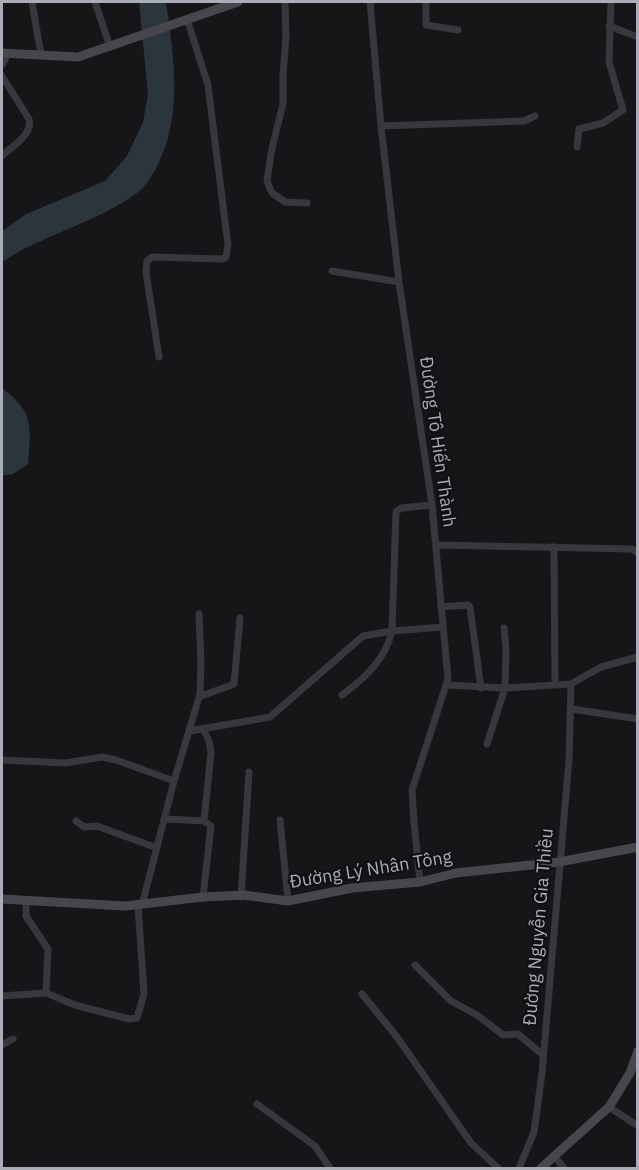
<!DOCTYPE html>
<html>
<head>
<meta charset="utf-8">
<style>
	body { margin:0 }
	#map { position:relative; width:639px; height:1170px; overflow:hidden; background:#161618; font-family:"IBM Plex Sans",sans-serif }
	canvas { display:block }
	.frame { position:absolute; inset:0; border:3px solid #a8adb8; pointer-events:none }
</style>
</head>
<body>
<div id="map">
<canvas width="639" height="1170"></canvas>
<div class="frame"></div>
</div>
<script>
const ctx = document.querySelector('canvas').getContext('2d');
ctx.lineJoin = 'round';
function paint(path, color) {
  ctx.fillStyle = color;
  ctx.fill(path, 'evenodd');
}
function strokePath(path, color, width, dash) {
  ctx.strokeStyle = color;
  ctx.lineWidth = width;
  ctx.lineCap = dash ? 'butt' : 'round';
  ctx.setLineDash(dash || []);
  ctx.stroke(path);
}
function drawText(font, color, halo, rows, align = 'center') {
  ctx.font = font + ' "IBM Plex Sans",sans-serif';
  ctx.lineWidth = 4.5;
  ctx.setLineDash([]);
  ctx.textBaseline = 'middle';
  ctx.strokeStyle = halo;
  ctx.fillStyle = color;
  for (const [text, x, y, turn = 0] of rows) {
    ctx.save();
    ctx.translate(x, y);
    ctx.rotate((+turn || 0) * Math.PI / 180);
    ctx.textAlign = isNaN(turn) ? turn : align;
    if (halo) ctx.strokeText(text, 0, 0);
    ctx.fillText(text, 0, 0);
    ctx.restore();
  }
}
const water = new Path2D(`
	M 139,2 L 166,2 C 174,58 184,120 154,172 C 150,179 143,189 137,193 C 96,223 44,234 2,262 L 2,231 L 26,214 L 105,181 L 127,156 L 143,122 L 148,94 Z
	M 2,388 C 34,412 31,426 28,464 L 13,474 L 2,476 Z`);
const street = new Path2D(`
	M 32,2 L 41,55
	M 95,2 L 110,47
	M 285,2 L 286,37 L 283,75 L 283,104 L 272,148 L 267,181 L 272,193 L 285,202 L 307,203
	M 370,2 L 381,126 L 399,282 L 432,505 L 448,679 L 412,790 L 414,822 L 420,882
	M 426,2 L 426,25 L 458,30
	M 609,26 L 638,37
	M 2,65 L 8,54
	M 2,76 L 29,119 C 33,135 12,146 2,156
	M 381,126 L 524,121 L 535,116
	M 577,147 L 579,129 L 603,123 L 623,110 L 609,62 L 611,2
	M 332,271 L 399,282
	M 159,357 L 146,272 L 147,261 L 152,257 L 222,259 L 226,257 L 228,245 L 208,85 L 187,19
	M 437,545 L 632,549 L 638,553
	M 554,547 L 555,685
	M 441,607 L 468,605 L 470,607 L 481,688
	M 446,685 L 505,688 L 571,684 L 601,667 L 638,657
	M 342,695 C 365,678 385,660 392,631 L 396,512 L 401,508 L 432,505
	M 199,697 L 234,684 L 240,618
	M 572,709 L 638,719
	M 203,729 L 209,741 L 211,753 L 204,821
	M 190,731 L 270,717 L 363,636 L 392,631 L 443,627
	M 487,744 L 505,688 L 506,648 L 504,628
	M 2,760 L 65,763 L 102,757 L 116,760 L 174,781
	M 166,819 L 204,821 L 211,826 L 203,897
	M 280,820 L 288,901
	M 76,821 L 84,827 L 97,826 L 157,848
	M 241,897 L 249,772
	M 26,900 L 26,916 L 48,949 L 46,993
	M 142,905 L 174,781 L 200,694 L 201,663 L 199,614
	M 415,965 L 451,1001 L 477,1015 L 503,1035 L 518,1034 L 543,1055
	M 362,994 L 397,1037 L 471,1143 L 498,1168
	M 2,996 L 46,993 L 75,1005 L 129,1019 L 137,1018 L 144,994 L 138,905
	M 2,1045 L 13,1039
	M 257,1104 L 315,1146 L 330,1168
	M 609,1107 L 638,1126
	M 555,1157 L 564,1168
	M 519,1168 L 534,1132 L 542,1073 L 569,760 L 571,684`);
const secondary = new Path2D(`
	M 2,53 L 78,57 L 238,2
	M 2,899 L 125,906 L 203,897 L 244,895 L 288,901 L 352,888 L 420,882 L 456,873 L 559,862 L 638,847
	M 541,1168 L 609,1107 L 630,1073 L 638,1051`);
const streetNames = [
	["Đường Tô Hiến Thành",437,442,82],
	["Đường Lý Nhân Tông",371,870,-9],
	["Đường Nguyễn Gia Thiều",539,927,-85]
];
paint(water, '#2c353c');
strokePath(street, '#37383d', 7);
strokePath(secondary, '#45474d', 9);
drawText('18px', '#a8adb8', '#111113', streetNames);
</script>
</body>
</html>
